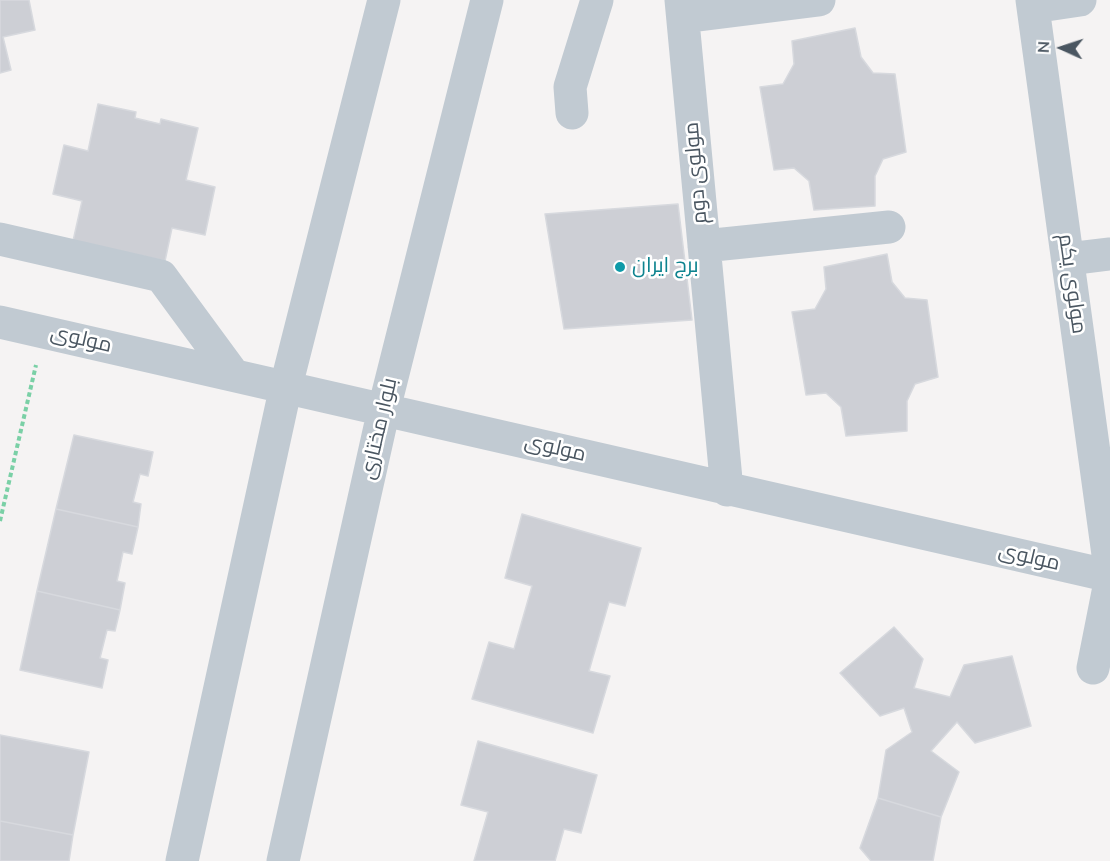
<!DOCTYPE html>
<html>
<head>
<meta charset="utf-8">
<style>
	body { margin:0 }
	#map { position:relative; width:1110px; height:861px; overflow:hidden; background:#f5f3f3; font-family:"Nunito Sans",sans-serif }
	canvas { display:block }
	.north { position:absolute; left:1032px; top:18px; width:60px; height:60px; -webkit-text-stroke:4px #fff; paint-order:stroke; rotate:273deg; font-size:16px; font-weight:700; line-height:24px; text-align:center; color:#4a5661 }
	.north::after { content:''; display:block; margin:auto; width:21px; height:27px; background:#4a5661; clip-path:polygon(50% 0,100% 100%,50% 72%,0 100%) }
</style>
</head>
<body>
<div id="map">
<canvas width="1110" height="861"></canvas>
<div class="north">N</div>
</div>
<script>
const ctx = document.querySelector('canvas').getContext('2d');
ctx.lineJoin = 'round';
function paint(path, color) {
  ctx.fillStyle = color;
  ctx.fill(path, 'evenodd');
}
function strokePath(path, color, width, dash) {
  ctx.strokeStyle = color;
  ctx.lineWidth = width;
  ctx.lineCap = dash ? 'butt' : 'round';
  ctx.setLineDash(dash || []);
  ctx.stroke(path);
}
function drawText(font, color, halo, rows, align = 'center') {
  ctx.font = font + ' "Nunito Sans",Cairo,sans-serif';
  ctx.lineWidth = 5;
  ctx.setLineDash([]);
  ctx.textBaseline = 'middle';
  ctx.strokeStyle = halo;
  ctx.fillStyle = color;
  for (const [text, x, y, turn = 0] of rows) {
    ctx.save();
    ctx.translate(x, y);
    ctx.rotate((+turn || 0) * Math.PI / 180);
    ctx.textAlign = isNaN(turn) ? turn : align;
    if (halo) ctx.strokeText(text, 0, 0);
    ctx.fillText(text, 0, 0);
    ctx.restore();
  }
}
const building = new Path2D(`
	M 0,0 L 29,0 L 35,30 L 3,37 L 11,70 L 0,73 Z
	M 855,28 L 861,57 L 873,73 L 895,74 L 906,152 L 883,159 L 875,176 L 875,206 L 814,210 L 809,181 L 794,168 L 774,170 L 760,87 L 783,84 L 794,64 L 792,41 Z
	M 98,104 L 136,112 L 135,118 L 160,124 L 161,119 L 198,128 L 186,180 L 215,187 L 205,235 L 172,228 L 165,261 L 73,241 L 82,201 L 53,194 L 64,145 L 88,151 Z
	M 678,204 L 692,320 L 564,329 L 545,214 Z
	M 887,254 L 892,282 L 905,298 L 927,300 L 938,377 L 915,384 L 907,401 L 907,431 L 846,436 L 841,407 L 826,393 L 806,395 L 792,312 L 815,309 L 826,289 L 824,267 Z
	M 74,435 L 153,452 L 148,476 L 140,474 L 133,502 L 141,504 L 138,527 L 56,509 Z
	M 56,509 L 138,527 L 132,554 L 123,552 L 117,581 L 125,583 L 120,610 L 37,591 Z
	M 522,514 L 641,548 L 625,606 L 609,602 L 589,671 L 610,676 L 593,733 L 472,699 L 489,642 L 514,649 L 532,586 L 505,578 Z
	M 37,591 L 120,610 L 115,631 L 107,630 L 100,658 L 108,660 L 102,688 L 20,670 Z
	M 894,627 L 923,659 L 914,688 L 950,697 L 964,665 L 1012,656 L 1031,726 L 975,743 L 957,722 L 931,751 L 959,772 L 941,817 L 878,798 L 886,750 L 912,732 L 904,708 L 880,716 L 840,673 Z
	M 0,735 L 89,752 L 73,835 L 0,821 Z
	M 478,741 L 597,775 L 581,833 L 564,829 L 555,861 L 474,861 L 488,812 L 461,805 Z
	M 878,798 L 941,817 L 933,861 L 871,861 L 860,848 Z
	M 0,821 L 73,835 L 69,861 L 0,861 Z`);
const path = new Path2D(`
	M 0,521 L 36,365`);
const minor = new Path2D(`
	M 681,0 L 727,490
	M 1032,0 L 1110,569
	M 1033,7 L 1080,0
	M 683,17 L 819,0
	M 572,113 L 570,87 L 597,0
	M 0,239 L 161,276 L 233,374
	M 704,246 L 889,227
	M 1068,259 L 1110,254
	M 0,322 C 371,404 740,493 1110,576
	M 1093,668 L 1110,582
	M 182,861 L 286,386 L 384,0
	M 283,861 L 384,409 L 487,0`);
const markers = [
	[620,267,6,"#0f9aa8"]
];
const streetNames = [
	["مولوی دوم",697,173,-95],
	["مولوی یکم",1071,284,82],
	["مولوی",81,340,13],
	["بلوار مختاری",380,429,-77],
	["مولوی",555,449,13],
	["مولوی",1029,558,13]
];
const cultureNames = [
	["برج ایران",632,267]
];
paint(building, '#cdcfd5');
strokePath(building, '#d7d9de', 1.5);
strokePath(path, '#7ad0a6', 4, [4.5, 3]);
strokePath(minor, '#c1cad2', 33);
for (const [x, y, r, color] of markers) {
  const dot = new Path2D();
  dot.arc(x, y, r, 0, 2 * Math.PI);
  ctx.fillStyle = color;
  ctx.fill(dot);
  strokePath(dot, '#fff', 2);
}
drawText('21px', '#4a5661', '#fff', streetNames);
drawText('21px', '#0d838f', '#fff', cultureNames, 'left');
</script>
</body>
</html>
